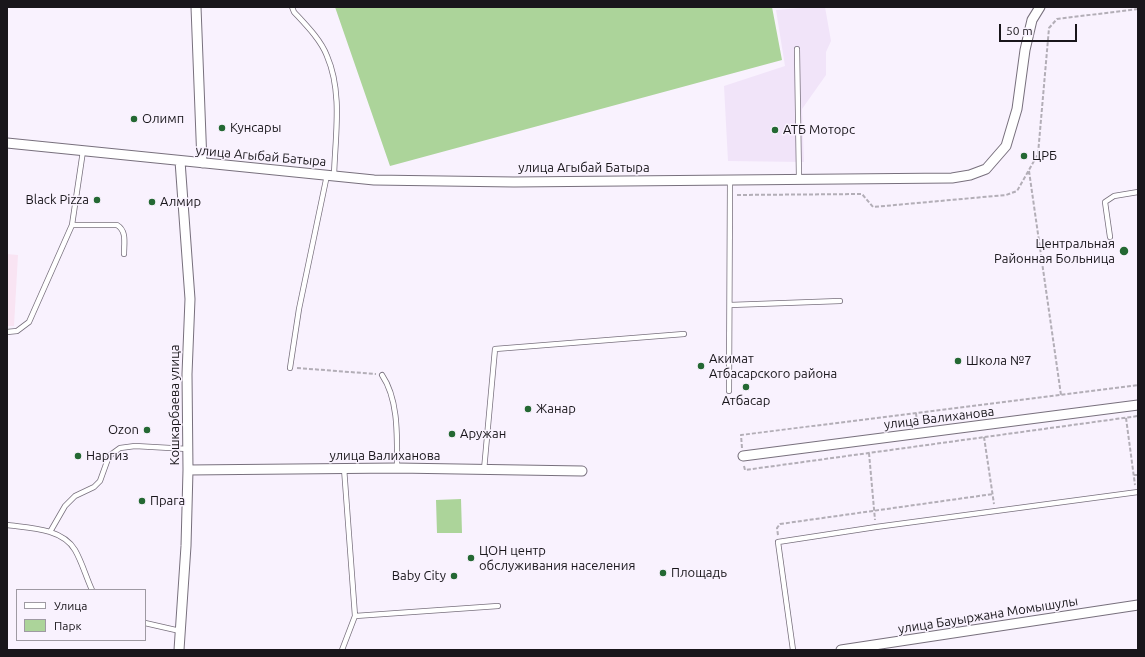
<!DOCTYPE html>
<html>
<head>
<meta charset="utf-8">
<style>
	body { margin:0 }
	#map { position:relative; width:1145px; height:657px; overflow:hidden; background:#f9f2fe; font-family:Ubuntu,sans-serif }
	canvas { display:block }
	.frame { position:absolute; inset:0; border:8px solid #19161b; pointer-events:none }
	.legend { position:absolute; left:16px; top:589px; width:130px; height:52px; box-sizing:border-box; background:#f9f2fe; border:1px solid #9f9aa3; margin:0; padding:5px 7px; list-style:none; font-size:12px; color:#19161b }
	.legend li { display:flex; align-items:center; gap:8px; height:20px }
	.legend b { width:20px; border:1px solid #9f9aa3 }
	.scale { position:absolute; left:999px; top:24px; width:78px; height:18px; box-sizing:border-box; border:2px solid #19161b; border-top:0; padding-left:5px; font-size:12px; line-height:14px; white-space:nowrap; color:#19161b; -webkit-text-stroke:3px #f9f2fe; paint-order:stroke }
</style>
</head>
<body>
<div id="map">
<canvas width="1145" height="657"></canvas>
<div class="frame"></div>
<ul class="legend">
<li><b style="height:5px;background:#fff"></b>Улица</li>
<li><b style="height:11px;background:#acd49a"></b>Парк</li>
</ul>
<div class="scale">50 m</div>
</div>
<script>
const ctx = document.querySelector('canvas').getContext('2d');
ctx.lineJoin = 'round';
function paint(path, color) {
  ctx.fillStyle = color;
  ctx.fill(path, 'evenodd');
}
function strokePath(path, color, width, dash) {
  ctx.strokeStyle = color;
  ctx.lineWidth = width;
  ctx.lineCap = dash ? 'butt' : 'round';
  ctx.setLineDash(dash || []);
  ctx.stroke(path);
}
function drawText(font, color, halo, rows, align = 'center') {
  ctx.font = font + ' Ubuntu,sans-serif';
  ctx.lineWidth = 3;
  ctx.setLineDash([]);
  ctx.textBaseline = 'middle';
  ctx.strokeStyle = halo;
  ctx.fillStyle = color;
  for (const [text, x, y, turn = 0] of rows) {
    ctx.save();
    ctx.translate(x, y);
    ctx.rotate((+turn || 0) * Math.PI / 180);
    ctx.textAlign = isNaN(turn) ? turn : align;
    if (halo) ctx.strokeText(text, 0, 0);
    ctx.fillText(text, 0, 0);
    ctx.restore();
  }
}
const built = new Path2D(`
	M 812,7 L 825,7 L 831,41 L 826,52 L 826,75 L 802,109 L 804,162 L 728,161 L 724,86 L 785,66 L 776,10 Z`);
const industrial = new Path2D(`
	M 7,254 L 18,255 L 14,326 L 7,326 Z`);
const green = new Path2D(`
	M 335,7 L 772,7 L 782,60 L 390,166 Z
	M 461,499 L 462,533 L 437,533 L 436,500 Z`);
const path = new Path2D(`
	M 1029,171 L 1061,395
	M 737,195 L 862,194 L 873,207 L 1006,195 L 1017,191 L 1038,154 L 1049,28 L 1057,19 L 1138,9
	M 297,368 L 376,374
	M 916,413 L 917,424
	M 1126,418 L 1135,485
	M 984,437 L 994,504
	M 742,448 L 741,435 L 1138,385
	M 869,453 L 875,520
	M 744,466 L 745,470 L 1138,416
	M 1134,475 L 1138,475
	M 778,535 L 777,528 L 780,524 L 993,494`);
const service = new Path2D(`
	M 292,7 L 294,12 C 306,25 321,40 327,56 C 343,93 335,137 334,176
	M 797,49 L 799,179
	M 72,225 L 117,225 C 127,231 124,243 124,254
	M 1110,237 L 1105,202 L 1114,196 L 1138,192
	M 730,305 L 840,301
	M 7,332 L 17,331 L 29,322 L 72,225 L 83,151
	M 290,368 L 299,309 L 327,175
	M 382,375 C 399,400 397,438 397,468
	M 729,391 L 730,180
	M 344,468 L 355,616 L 498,606
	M 484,470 L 495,349 L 684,334
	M 7,525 C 29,528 62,528 75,550 C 82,562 86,577 92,590
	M 50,532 L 65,506 L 75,496 L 94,487 L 100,481 L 109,456 L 120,448 L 135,446 L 188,449
	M 145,623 L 180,631
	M 342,650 L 355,616
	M 793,650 L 778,542 L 876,527 L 1138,492`);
const minor = new Path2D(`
	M 196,7 L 202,163
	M 7,143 L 374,180 L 514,182 L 952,178 L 970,175 L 986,169 L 1006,146 L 1017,109 L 1025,50 L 1032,20 L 1040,7
	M 743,456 L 1138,405
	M 188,470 L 397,468 L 582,471
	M 179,650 L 186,546 L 188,470 L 187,374 L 190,299 L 180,161
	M 841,650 L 1138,605`);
const markers = [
	[134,119,4,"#246833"],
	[222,128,4,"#246833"],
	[775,130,4,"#246833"],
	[1024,156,4,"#246833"],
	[97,200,4,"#246833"],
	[152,202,4,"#246833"],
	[1124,251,5,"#246833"],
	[958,361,4,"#246833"],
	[701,366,4,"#246833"],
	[746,387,4,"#246833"],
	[528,409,4,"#246833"],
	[147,430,4,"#246833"],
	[452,434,4,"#246833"],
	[78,456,4,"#246833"],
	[142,501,4,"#246833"],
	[471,558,4,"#246833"],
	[663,573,4,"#246833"],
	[454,576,4,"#246833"]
];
const poiNames = [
	["Олимп",142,119],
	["Кунсары",230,128],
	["АТБ Моторс",783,130],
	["ЦРБ",1032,156],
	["Black Pizza",89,200,"right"],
	["Алмир",160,202],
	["Центральная",1115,244,"right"],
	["Районная Больница",1115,259,"right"],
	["Акимат",709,359],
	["Атбасарского района",709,374],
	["Школа №7",966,361],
	["Атбасар",746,401,"center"],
	["Жанар",536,409],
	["Ozon",139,430,"right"],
	["Аружан",460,434],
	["Наргиз",86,456],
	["Прага",150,501],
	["ЦОН центр",479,551],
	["обслуживания населения",479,566],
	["Площадь",671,573],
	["Baby City",446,576,"right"]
];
const streetNames = [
	["улица Агыбай Батыра",261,156,5],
	["улица Агыбай Батыра",584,168],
	["Кошкарбаева улица",175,405,-90],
	["улица Валиханова",939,418,-7],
	["улица Валиханова",385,456],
	["улица Бауыржана Момышулы",988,615,-9]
];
paint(built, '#f1e4f9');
paint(industrial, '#f9e4f3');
paint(green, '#acd49a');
strokePath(service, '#78707d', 6);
strokePath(minor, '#78707d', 11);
strokePath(path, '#b3aeb7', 2, [4, 2]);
strokePath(service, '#fff', 4.5);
strokePath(minor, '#fff', 9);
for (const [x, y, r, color] of markers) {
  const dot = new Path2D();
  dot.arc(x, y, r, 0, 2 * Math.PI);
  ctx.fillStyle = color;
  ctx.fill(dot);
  strokePath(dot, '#f9f2fe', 1.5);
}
drawText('13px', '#19161b', '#f9f2fe', poiNames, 'left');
drawText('13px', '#19161b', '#f9f2fe', streetNames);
</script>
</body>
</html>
